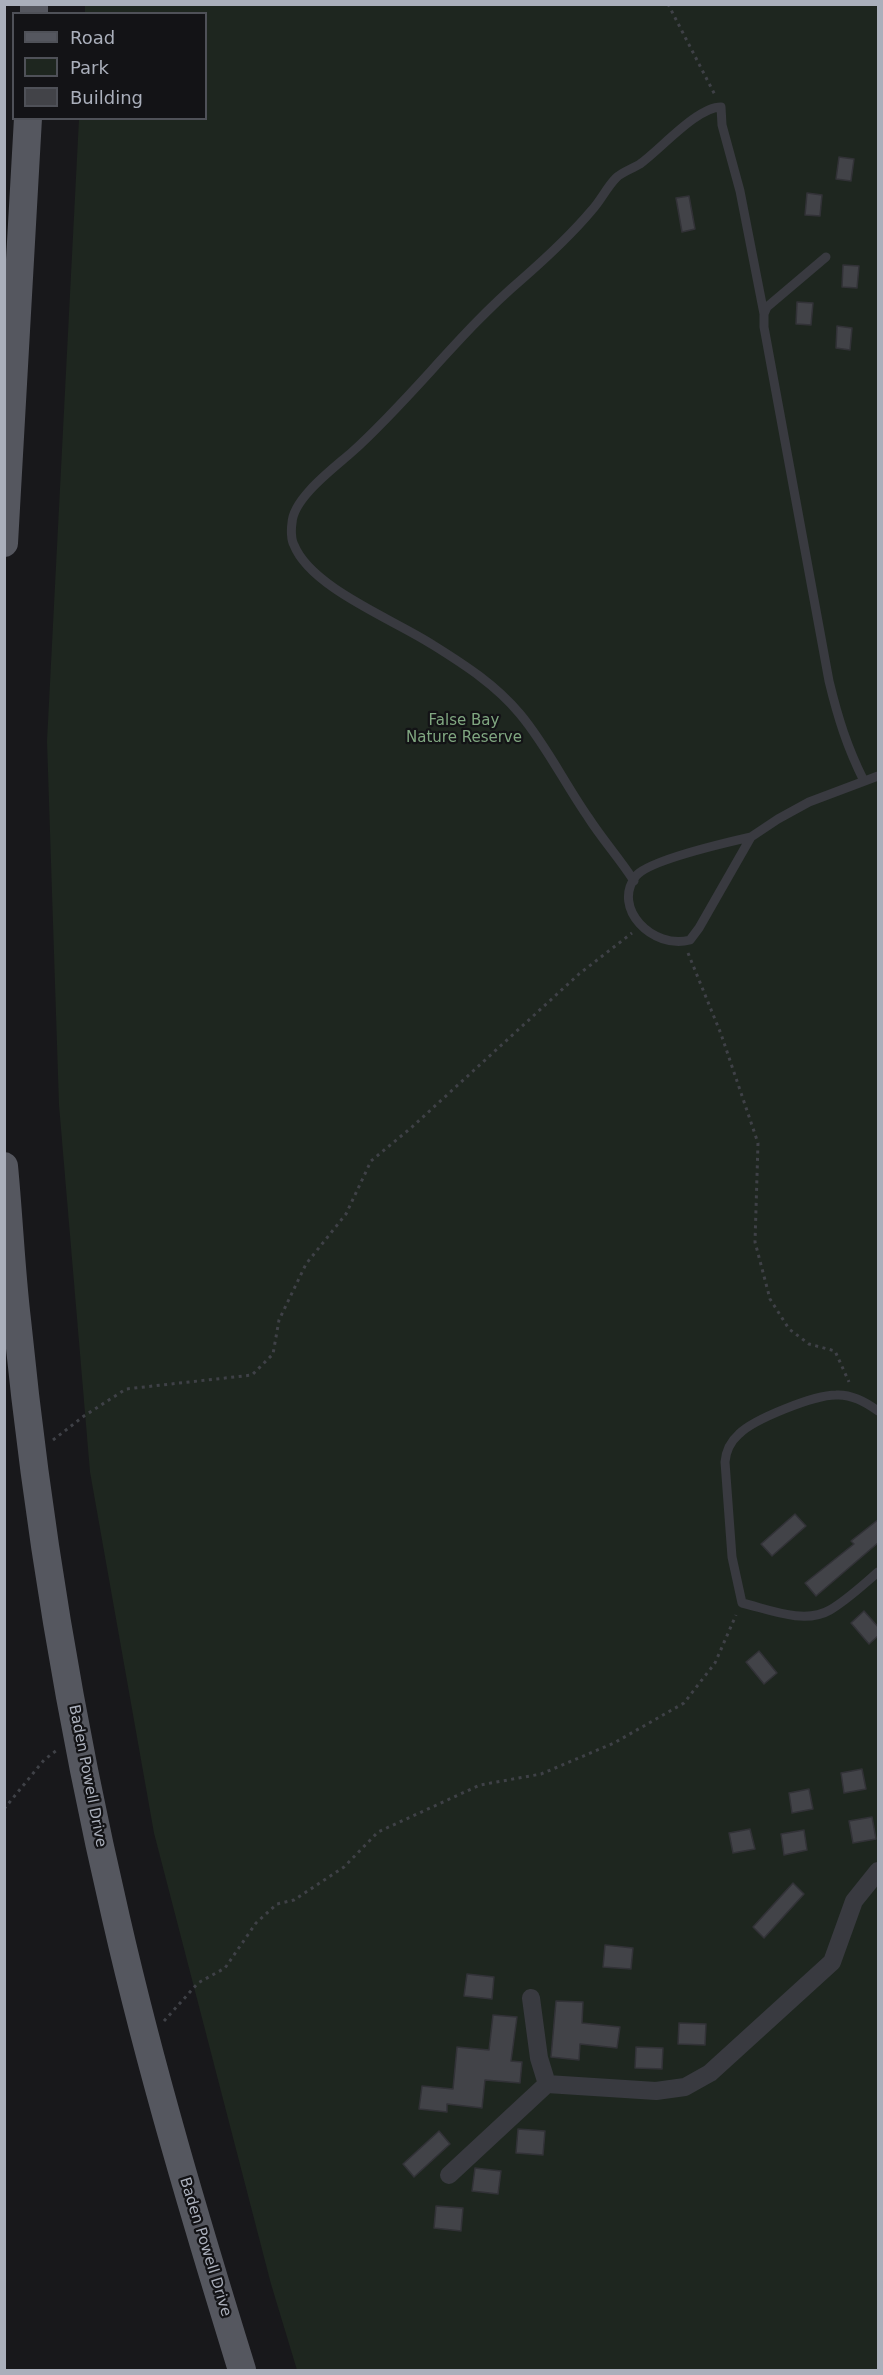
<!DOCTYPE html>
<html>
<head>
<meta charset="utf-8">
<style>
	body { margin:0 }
	#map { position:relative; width:883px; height:2375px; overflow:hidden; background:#18181b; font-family:"DejaVu Sans",sans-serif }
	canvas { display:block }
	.frame { position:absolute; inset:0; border:6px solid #aaafbb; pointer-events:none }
	.legend { position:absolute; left:12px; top:12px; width:195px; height:108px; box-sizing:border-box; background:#131316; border:2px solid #4f5158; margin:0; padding:8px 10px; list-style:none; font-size:18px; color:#aaafbb }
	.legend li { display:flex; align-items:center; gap:12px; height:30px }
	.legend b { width:30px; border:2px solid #4f5158 }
</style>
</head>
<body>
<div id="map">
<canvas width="883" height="2375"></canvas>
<div class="frame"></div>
<ul class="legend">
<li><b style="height:8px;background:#55575f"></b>Road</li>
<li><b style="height:16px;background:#1e261f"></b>Park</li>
<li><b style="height:16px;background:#424348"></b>Building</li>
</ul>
</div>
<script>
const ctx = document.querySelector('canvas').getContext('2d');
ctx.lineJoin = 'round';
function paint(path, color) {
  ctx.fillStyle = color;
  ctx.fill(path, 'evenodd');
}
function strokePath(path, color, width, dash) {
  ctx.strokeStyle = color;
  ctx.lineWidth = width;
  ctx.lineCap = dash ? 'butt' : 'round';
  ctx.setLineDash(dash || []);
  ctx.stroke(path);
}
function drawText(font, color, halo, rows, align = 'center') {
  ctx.font = font + ' "DejaVu Sans",sans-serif';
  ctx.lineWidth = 4.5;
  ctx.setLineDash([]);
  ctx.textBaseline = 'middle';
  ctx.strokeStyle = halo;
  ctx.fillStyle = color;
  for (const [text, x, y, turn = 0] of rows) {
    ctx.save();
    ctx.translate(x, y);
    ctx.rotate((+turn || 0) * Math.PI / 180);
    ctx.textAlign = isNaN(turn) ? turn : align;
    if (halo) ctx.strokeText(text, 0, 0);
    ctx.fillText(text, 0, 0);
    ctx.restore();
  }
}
const green = new Path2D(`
	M 85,5 L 878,5 L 878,2370 L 297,2370 L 271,2284 L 154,1833 L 90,1472 L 59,1105 L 47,741 L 79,119 L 206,118 L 206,14 L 85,13 Z`);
const building = new Path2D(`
	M 839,157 L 854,159 L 851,181 L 836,179 Z
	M 807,193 L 822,195 L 820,216 L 805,215 Z
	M 689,196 L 695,229 L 682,232 L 676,198 Z
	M 843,265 L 859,266 L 857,288 L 842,287 Z
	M 797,302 L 813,303 L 811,325 L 796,324 Z
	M 837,326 L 852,328 L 850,350 L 836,348 Z
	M 795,1514 L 806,1526 L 772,1556 L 761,1544 Z
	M 879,1519 L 879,1542 L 816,1596 L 805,1583 L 854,1544 L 851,1541 Z
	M 864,1611 L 879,1628 L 879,1635 L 869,1644 L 851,1623 Z
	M 759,1651 L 777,1673 L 764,1684 L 746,1662 Z
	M 862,1769 L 866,1789 L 844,1793 L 841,1773 Z
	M 809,1789 L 813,1809 L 792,1813 L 789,1793 Z
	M 872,1817 L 876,1839 L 853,1843 L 849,1821 Z
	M 750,1829 L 755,1849 L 733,1853 L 729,1833 Z
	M 804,1830 L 807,1850 L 784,1855 L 781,1834 Z
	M 793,1883 L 804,1894 L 764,1938 L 753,1927 Z
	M 605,1945 L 633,1948 L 631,1969 L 603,1967 Z
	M 467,1974 L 494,1977 L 492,1999 L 464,1996 Z
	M 556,2001 L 583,2002 L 582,2023 L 620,2027 L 617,2048 L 580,2044 L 579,2060 L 551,2057 Z
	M 493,2015 L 517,2017 L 511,2061 L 522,2062 L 520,2083 L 485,2080 L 482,2108 L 447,2104 L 447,2112 L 419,2109 L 422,2086 L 453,2089 L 457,2047 L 489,2050 Z
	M 679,2023 L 706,2024 L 705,2045 L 678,2044 Z
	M 636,2047 L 663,2048 L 662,2069 L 635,2068 Z
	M 518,2129 L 545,2131 L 543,2155 L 516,2153 Z
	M 439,2131 L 450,2144 L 414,2177 L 403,2164 Z
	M 475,2168 L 501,2171 L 498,2194 L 472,2191 Z
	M 436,2206 L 463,2208 L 461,2231 L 434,2228 Z`);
const path = new Path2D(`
	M 668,4 L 715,95
	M 688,953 L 721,1034 L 758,1143 L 755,1242 L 770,1299 L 789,1329 L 809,1344 L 835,1351 L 849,1382
	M 53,1440 L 84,1416 L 126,1389 L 252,1375 L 273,1354 L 279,1320 L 306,1264 L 346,1214 L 371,1161 L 412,1127 L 579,974 L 632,933
	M 4,1809 L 44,1760 L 57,1750
	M 164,2021 L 198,1983 L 225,1968 L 256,1923 L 277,1904 L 294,1900 L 344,1867 L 378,1832 L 480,1785 L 541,1774 L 614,1743 L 684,1703 L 715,1663 L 736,1615`);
const service = new Path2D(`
	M 826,257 L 767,307 L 764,314 L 764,327 L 829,681 C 838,718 847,747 864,781
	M 751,837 C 729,842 649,860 636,876 C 611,908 653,950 690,940 L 699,928 L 751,837 L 778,819 L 809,802 L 878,776
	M 634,881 C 620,859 602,839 588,817 C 565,784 546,745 520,714 C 496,685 465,665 433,645 C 395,620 311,588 294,545 C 291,540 291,529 292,523 C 293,498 334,468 352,452 C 412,398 459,333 521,280 C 545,259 571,235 592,210 C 601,200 607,187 616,178 C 622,172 632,169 640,164 C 661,149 697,107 721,107 L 722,125 L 740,191 L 764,314
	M 878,1411 C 866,1402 852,1394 836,1395 C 814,1395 754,1419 739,1434 C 730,1442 726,1450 725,1462 L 732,1557 L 742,1603 C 768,1609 804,1625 830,1610 C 847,1600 863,1585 878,1572`);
const minor = new Path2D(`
	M 531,1998 L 539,2058 L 547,2084
	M 449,2175 L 547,2084 L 656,2091 L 685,2087 L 710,2073 L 832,1962 L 854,1901 L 878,1871`);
const primary = new Path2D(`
	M 34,14 L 34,4
	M 4,543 L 28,118
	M 4,1166 C 9,1218 11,1269 17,1320 C 37,1521 70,1721 116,1918 C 151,2071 196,2221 242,2370`);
const parkNames = [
	["False Bay",464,721],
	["Nature Reserve",464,738]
];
const streetNames = [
	["Baden Powell Drive",87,1776,79],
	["Baden Powell Drive",205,2247,73]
];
paint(green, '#1e261f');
paint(building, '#424348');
strokePath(building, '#323237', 1.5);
strokePath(path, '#3f4147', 3, [3, 4.5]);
strokePath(service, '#393a40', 9);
strokePath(minor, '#393a40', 18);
strokePath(primary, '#55575f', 28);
drawText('15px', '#80a781', '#131316', parkNames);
drawText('15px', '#aaafbb', '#131316', streetNames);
</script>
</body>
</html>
